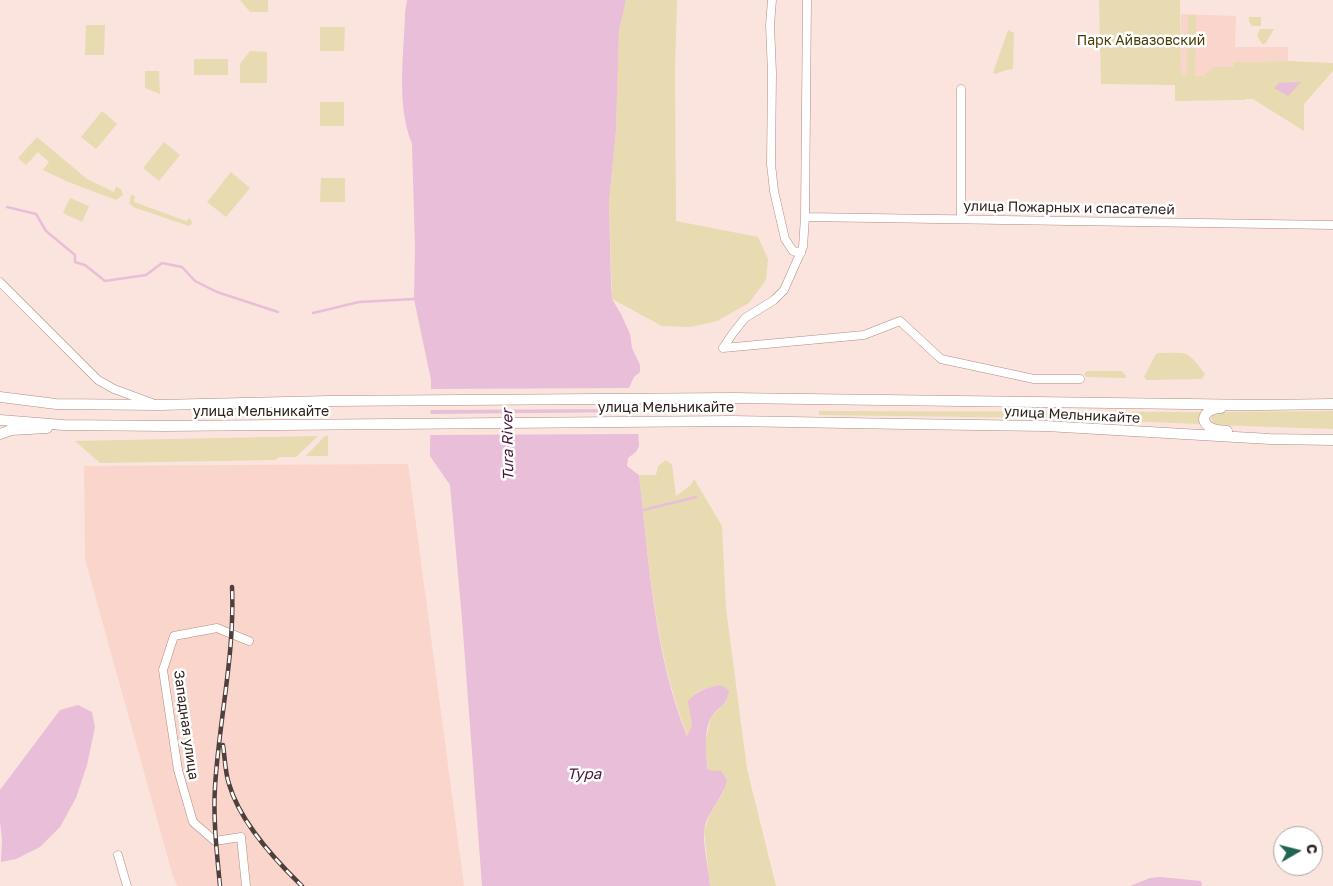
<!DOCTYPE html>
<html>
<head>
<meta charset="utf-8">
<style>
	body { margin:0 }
	#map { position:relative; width:1333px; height:886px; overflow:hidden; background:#fbe4dd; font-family:"Golos Text",sans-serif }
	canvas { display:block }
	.north { position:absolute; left:1273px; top:826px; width:50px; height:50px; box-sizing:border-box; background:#fff; border:1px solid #aca7a5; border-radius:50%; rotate:82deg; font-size:14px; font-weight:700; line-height:20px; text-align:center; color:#30221e }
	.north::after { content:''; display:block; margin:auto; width:18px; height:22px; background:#226453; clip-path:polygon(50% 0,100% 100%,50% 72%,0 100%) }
</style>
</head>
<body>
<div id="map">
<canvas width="1333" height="886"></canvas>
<div class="north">С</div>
</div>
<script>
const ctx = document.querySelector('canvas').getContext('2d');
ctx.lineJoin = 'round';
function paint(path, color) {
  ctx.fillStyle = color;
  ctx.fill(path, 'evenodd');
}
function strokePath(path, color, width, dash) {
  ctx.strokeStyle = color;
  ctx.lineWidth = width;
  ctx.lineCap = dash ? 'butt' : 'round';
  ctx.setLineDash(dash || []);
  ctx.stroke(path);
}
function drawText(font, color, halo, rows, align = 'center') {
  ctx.font = font + ' "Golos Text",sans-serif';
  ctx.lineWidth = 5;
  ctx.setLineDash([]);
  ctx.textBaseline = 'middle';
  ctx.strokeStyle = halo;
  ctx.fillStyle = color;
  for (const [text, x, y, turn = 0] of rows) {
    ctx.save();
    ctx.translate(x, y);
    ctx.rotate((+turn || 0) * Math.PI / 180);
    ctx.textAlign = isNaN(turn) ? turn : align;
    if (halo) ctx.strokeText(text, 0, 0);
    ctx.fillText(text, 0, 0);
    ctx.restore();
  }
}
const built = new Path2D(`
	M 1181,14 L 1236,16 L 1235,47 L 1288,47 L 1288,61 L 1235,62 L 1235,67 L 1213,67 L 1203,76 L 1181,75 Z
	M 408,464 L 464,886 L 177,886 L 172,873 L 85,559 L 84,466 Z`);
const green = new Path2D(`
	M 240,0 L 268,0 L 268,12 L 250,12 Z
	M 626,0 L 677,0 L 675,70 L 676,221 L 758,237 L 768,259 L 766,280 L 749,303 L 717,321 L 691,327 L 662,326 L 612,299 L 609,202 L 616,130 L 619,31 Z
	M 1099,0 L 1180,0 L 1181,75 L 1187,75 L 1188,15 L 1196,15 L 1195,76 L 1203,76 L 1213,67 L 1234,67 L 1234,62 L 1288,61 L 1333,63 L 1333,71 L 1304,104 L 1304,131 L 1253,99 L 1245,99 L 1245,100 L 1175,101 L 1175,85 L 1101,84 Z
	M 1249,17 L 1261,17 L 1261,26 L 1252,26 L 1249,21 Z
	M 86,25 L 105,25 L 104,55 L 85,55 Z
	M 320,27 L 345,27 L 344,51 L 320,51 Z
	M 1260,29 L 1274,29 L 1265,44 L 1262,44 L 1257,35 Z
	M 1008,30 L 1014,33 L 1013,69 L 1006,70 L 996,74 L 993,73 Z
	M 250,51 L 267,52 L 267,83 L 240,83 L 240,64 Z
	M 194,59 L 228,59 L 228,75 L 194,75 Z
	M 145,71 L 159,71 L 160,94 L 145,88 Z
	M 320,102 L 344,102 L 344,126 L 320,126 Z
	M 102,111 L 117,124 L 96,149 L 81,137 Z
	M 37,137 L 87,179 L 114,192 L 116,187 L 121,189 L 123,195 L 116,200 L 66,181 L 43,170 L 49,162 L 38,152 L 26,165 L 18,158 Z
	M 164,142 L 180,155 L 159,181 L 143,168 Z
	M 231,172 L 250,188 L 226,217 L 207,202 Z
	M 321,178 L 345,178 L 345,202 L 320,202 Z
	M 131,195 L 135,196 L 134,202 L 186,221 L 190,218 L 192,223 L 189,226 L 133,207 L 129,203 Z
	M 70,198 L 89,206 L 82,222 L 63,213 Z
	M 1159,353 C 1189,353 1186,349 1205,374 L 1202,379 L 1147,380 L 1144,377 L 1156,354 Z
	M 1087,371 L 1122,371 L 1126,376 L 1126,378 L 1086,377 L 1084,374 Z
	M 819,411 L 1201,412 L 1199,418 L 1200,424 L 1047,418 L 819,415 Z
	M 1333,411 L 1333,429 L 1214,425 L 1211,418 L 1215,412 Z
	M 318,436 L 296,457 L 280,457 L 275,460 L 100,463 L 75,441 Z
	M 325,436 L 328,436 L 328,456 L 306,456 Z
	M 666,460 L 672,465 L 676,496 L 691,485 L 694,479 L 722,526 L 726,608 L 747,769 L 776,886 L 710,886 L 704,830 L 711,812 L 724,791 L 708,770 L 705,743 L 711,717 L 726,702 L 720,685 L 698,691 L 689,701 L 692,726 L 688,737 C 655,654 649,563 639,475 L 656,475 L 658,466 Z`);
const water = new Path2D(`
	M 407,0 L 626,0 L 619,31 L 616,130 L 609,202 L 611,283 L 612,299 L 621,314 L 630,334 L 632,348 L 640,365 L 640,372 L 634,377 L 626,394 L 628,404 L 637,418 L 639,446 L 636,452 L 628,458 L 627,466 L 639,475 C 649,562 654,654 687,736 L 692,726 L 688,701 C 700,689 704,689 720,685 L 729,690 C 725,709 722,703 712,716 C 703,729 706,755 708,770 L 721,771 L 727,780 C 723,799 706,813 704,831 C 703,844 709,871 710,886 L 482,886 L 462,619 L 450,485 L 430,456 L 431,380 L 414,299 L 415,248 L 412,144 C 396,105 404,54 405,13 Z
	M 1301,82 L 1288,96 L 1274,88 L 1279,83 Z
	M 78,705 L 92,712 L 95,727 L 87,765 L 76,798 L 60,827 L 40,847 L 16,859 L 1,862 L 2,840 L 0,821 L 0,790 L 60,710 Z
	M 1160,877 L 1201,881 L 1202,886 L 1130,886 L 1150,878 Z`);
const pier = new Path2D(`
	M 631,388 L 629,395 L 634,409 L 428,410 L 428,389 Z
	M 637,412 L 640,417 L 641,434 L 427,435 L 428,414 Z`);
const stream = new Path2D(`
	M 7,207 L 36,214 L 46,231 L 75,255 L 75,262 L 85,265 L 105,281 L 146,275 L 162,263 L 182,267 L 195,281 L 217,292 L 278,312
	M 313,313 L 359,302 L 414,299
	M 643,510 L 696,497`);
const minor = new Path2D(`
	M 772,0 L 770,25 L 772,73 L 771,164 L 774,191 L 785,239 L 793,251 L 801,253
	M 961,89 L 961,219
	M 805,217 L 1333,225
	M 0,282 L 98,380 L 114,389 L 152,403
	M 723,348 L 733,333 L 745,318 L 774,300 L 784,290 L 803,247 L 805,217 L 807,0
	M 723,348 L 864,335 L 900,321 L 941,359 L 1034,379 L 1080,379
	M 118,855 L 127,886
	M 246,886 L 241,837 L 215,841 L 193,822 L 178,770 L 163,670 L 174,636 L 217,628 L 249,641`);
const major = new Path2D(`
	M 0,397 L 56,404 L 159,405 L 329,401 L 731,398 L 1263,405 L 1333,404
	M 1221,408 C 1208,408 1196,419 1211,428 C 1216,431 1222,430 1227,431
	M 0,420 L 63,425 L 166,426 L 732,421 L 905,424 L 1046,426 L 1270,439 L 1333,440
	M 0,434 L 11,430 L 47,428`);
const rail = new Path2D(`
	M 223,745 C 225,758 225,772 229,784 C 240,822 274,859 302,886
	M 220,886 C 217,854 213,820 215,787 C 219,720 235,654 232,587`);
const parkNames = [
	["Парк Айвазовский",1141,41]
];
const streetNames = [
	["улица Пожарных и спасателей",1069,208,1],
	["улица Мельникайте",666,408],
	["улица Мельникайте",261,412],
	["улица Мельникайте",1072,415,3],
	["Западная улица",186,725,82]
];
const waterNames = [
	["Tura River",508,445,-91],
	["Тура",584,774]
];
paint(built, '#fad5cb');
paint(green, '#e8dab1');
paint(water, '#e8bed8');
paint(pier, '#fbe4dd');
strokePath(stream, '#e8bed8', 2.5);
strokePath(minor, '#b08c82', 9);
strokePath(major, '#b08c82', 11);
strokePath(minor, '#fff', 8);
strokePath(major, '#fff', 10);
strokePath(rail, '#4f403c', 4.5);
strokePath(rail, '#fff', 2.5, [8]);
drawText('14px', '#4b3b05', '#fff', parkNames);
drawText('14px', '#30221e', '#fff', streetNames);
drawText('italic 15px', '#471638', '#fff', waterNames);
</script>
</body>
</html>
